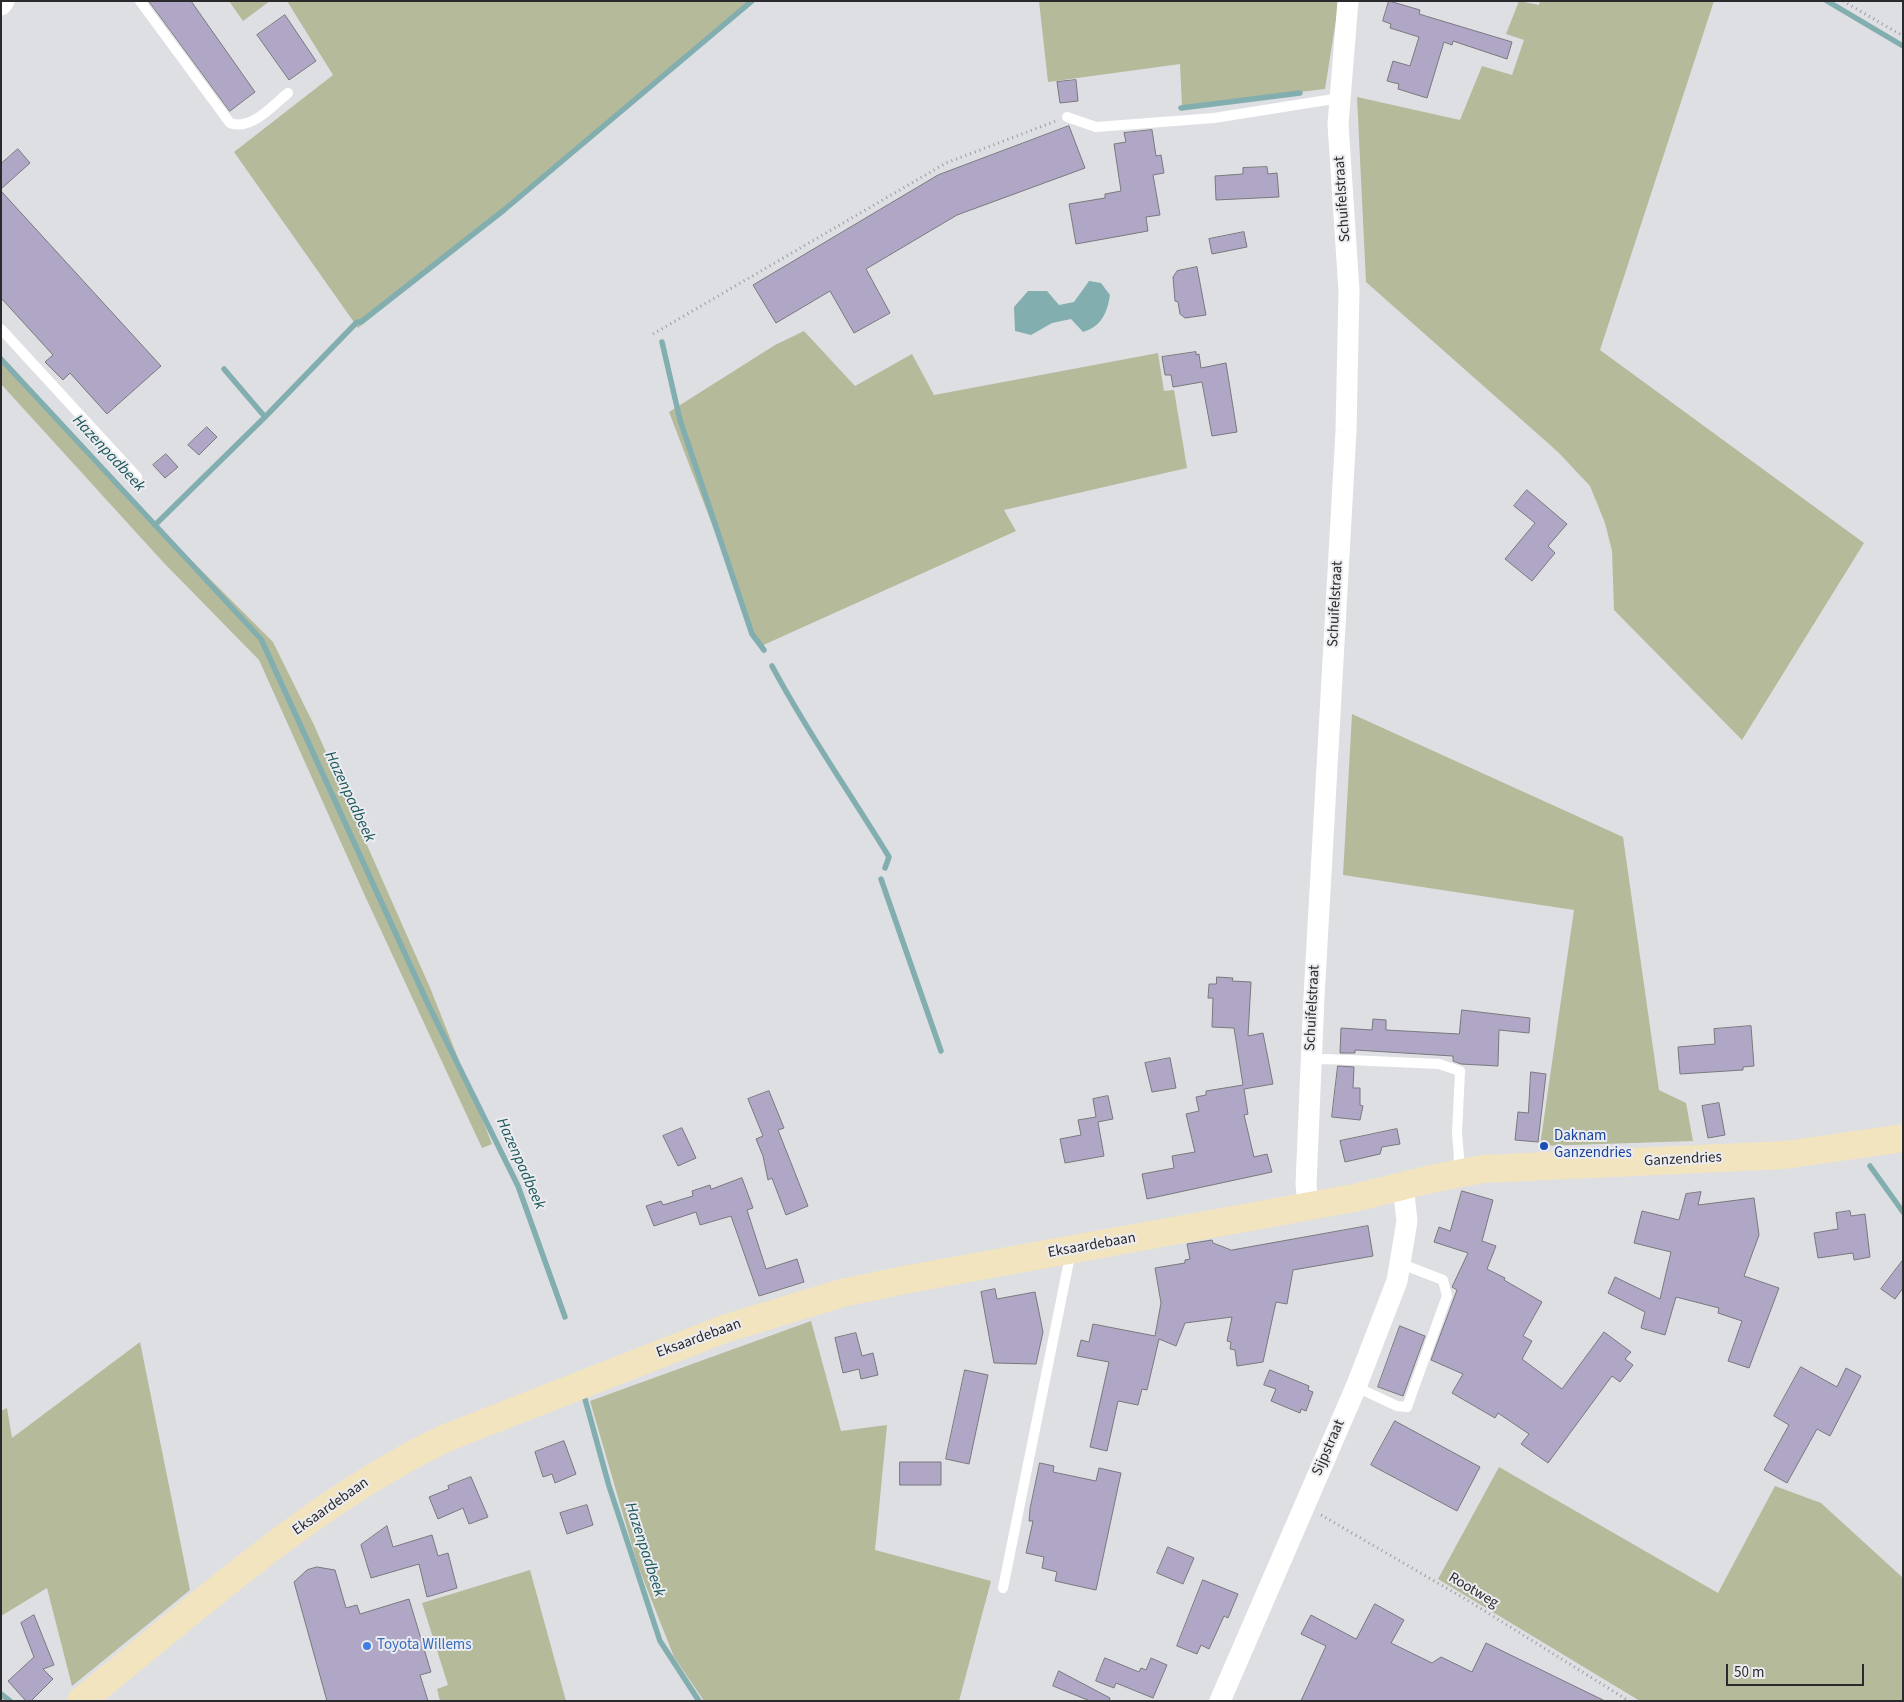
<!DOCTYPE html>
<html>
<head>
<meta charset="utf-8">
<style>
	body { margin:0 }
	#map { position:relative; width:1904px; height:1702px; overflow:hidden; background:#dedfe3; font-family:"Source Sans 3",sans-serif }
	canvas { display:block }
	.frame { position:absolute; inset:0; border:2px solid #2a2a2c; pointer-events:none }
	.scale { position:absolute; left:1726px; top:1664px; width:138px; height:22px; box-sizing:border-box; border:2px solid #2a2a2c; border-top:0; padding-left:6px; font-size:15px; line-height:18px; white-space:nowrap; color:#2a2a2c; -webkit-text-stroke:4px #ececf0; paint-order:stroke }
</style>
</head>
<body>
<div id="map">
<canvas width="1904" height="1702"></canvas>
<div class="frame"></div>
<div class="scale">50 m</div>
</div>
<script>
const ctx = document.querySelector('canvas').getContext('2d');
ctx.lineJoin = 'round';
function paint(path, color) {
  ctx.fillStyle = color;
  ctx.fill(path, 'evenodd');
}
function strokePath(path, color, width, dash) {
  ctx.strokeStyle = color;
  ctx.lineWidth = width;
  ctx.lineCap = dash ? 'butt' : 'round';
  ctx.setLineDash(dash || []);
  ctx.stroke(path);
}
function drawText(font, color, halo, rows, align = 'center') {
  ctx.font = font + ' "Source Sans 3",sans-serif';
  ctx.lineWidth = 4;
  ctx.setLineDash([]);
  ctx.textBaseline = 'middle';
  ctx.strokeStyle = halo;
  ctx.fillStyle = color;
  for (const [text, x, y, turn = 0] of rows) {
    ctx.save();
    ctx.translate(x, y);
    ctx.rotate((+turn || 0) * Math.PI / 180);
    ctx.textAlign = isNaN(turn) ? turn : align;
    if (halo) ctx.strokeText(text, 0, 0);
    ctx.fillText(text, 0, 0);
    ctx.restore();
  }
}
const green = new Path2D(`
	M 229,1 L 270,1 L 243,21 Z
	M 287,1 L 750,1 L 497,215 L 358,328 L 234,152 L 333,75 Z
	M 1039,1 L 1339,1 L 1325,89 L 1182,106 L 1180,64 L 1048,82 Z
	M 1519,1 L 1539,5 L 1540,1 L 1714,1 L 1600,350 L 1864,543 L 1742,740 L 1614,610 L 1612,551 L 1605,523 L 1590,486 L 1558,452 L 1366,282 L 1357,97 L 1460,120 L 1482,66 L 1512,75 L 1524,40 L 1506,34 Z
	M 804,331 L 855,386 L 912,354 L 934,395 L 1158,353 L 1164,391 L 1174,390 L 1187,468 L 1004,510 L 1016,531 L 759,647 L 669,412 L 775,345 Z
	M 1,360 L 154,523 L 273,642 L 314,725 L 431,990 L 492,1144 L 482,1148 L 365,896 L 259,660 L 163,562 L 1,384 Z
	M 1352,714 L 1623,837 L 1659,1090 L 1686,1103 L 1693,1141 L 1540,1146 L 1574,910 L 1343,875 Z
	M 811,1321 L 841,1431 L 887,1425 L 875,1550 L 991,1581 L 959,1701 L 704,1701 L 674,1657 L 638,1566 L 590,1401 Z
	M 140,1342 L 190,1590 L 72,1686 L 47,1588 L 1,1616 L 1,1411 L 7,1408 L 12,1438 Z
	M 1499,1467 L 1718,1593 L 1775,1486 L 1821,1503 L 1903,1578 L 1903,1701 L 1640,1701 L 1438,1579 Z
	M 530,1570 L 566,1701 L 440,1701 L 437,1689 L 448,1685 L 422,1603 Z`);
const water = new Path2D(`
	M 1089,281 L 1101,283 L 1110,295 C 1107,313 1102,326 1083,332 L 1071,319 L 1052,323 L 1031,335 L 1015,331 L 1014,307 L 1028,291 L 1047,291 L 1059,305 L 1074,302 Z`);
const stream = new Path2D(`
	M 1827,1 L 1903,46
	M 1181,108 L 1300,93
	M 662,342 L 680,420 L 752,634 L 764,650
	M 1,359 L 261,639 L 428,1004 L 518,1186 L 565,1317
	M 224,369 L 265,417
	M 155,525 L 265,417 L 357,322 L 361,322 L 504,210 L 752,1
	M 772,666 C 807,732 850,793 889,857 L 885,868
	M 881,879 L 941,1051
	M 1870,1166 L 1903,1212
	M 585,1399 L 609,1486 L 660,1641 L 699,1701
	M 1,1694 L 10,1701`);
const building = new Path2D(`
	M 149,1 L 191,1 L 255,92 L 230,111 Z
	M 1389,1 L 1420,10 L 1419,14 L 1512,42 L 1507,59 L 1453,41 L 1452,45 L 1444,42 L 1427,98 L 1398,89 L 1399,84 L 1387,81 L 1393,61 L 1410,66 L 1419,37 L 1390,28 L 1391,24 L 1383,21 Z
	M 285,15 L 316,61 L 289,80 L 257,35 Z
	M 1076,80 L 1078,101 L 1060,103 L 1057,82 Z
	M 1069,126 L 1085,168 L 957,215 L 866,269 L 890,313 L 854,333 L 830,291 L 776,323 L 753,285 L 938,175 Z
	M 1152,130 L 1156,156 L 1161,155 L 1164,173 L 1153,175 L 1160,215 L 1146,217 L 1148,231 L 1076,244 L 1069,204 L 1105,198 L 1105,194 L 1121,191 L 1114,144 L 1126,142 L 1124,133 Z
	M 18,149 L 30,163 L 1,189 L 1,164 Z
	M 1267,167 L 1268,174 L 1277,173 L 1279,197 L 1216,200 L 1215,176 L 1243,174 L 1243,168 Z
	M 1,191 L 161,366 L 107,414 L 70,373 L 63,380 L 45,362 L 53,355 L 1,298 Z
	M 1244,232 L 1247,247 L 1212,254 L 1209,239 Z
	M 1197,267 L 1206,315 L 1185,318 L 1180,314 L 1178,302 L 1175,301 L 1173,277 L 1177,271 Z
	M 1196,352 L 1196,355 L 1199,354 L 1201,368 L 1226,363 L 1237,432 L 1212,436 L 1202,382 L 1173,387 L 1171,375 L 1165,375 L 1162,357 Z
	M 207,427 L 217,437 L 199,455 L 188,445 Z
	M 166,454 L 178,467 L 165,478 L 153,465 Z
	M 1527,490 L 1567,524 L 1548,546 L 1555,553 L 1532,581 L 1505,559 L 1535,523 L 1514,506 Z
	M 1217,977 L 1233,978 L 1232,981 L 1251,982 L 1248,1036 L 1263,1033 L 1273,1084 L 1244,1089 L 1248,1114 L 1244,1115 L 1254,1157 L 1267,1154 L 1272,1172 L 1147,1199 L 1142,1174 L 1174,1168 L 1172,1156 L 1195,1152 L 1186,1114 L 1199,1111 L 1196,1097 L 1206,1095 L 1206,1091 L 1243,1085 L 1234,1028 L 1212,1027 L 1213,998 L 1208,998 L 1209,984 L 1216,984 Z
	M 1462,1010 L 1530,1018 L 1529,1033 L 1499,1030 L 1498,1066 L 1461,1064 L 1453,1061 L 1453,1056 L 1355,1050 L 1355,1053 L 1340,1053 L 1341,1028 L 1372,1030 L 1373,1019 L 1386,1020 L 1386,1030 L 1459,1034 Z
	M 1751,1026 L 1754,1066 L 1743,1067 L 1743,1070 L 1680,1074 L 1678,1047 L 1715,1044 L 1714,1029 Z
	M 1170,1058 L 1176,1088 L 1152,1092 L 1145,1063 Z
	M 1338,1066 L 1354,1067 L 1353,1088 L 1360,1088 L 1360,1105 L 1363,1106 L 1360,1120 L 1332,1117 Z
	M 1531,1072 L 1546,1074 L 1538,1142 L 1515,1140 L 1518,1112 L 1528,1113 Z
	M 769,1091 L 784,1128 L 778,1130 L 808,1206 L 786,1215 L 772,1178 L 768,1180 L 763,1156 L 756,1139 L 763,1136 L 748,1099 Z
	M 1108,1096 L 1113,1119 L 1098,1122 L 1104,1156 L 1065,1163 L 1060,1139 L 1081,1135 L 1078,1120 L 1096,1117 L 1093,1099 Z
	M 1719,1103 L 1725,1135 L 1708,1138 L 1702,1106 Z
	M 682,1128 L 696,1158 L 678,1166 L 663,1136 Z
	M 1397,1129 L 1400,1144 L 1382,1147 L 1380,1154 L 1345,1162 L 1340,1141 Z
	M 742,1178 L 753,1208 L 747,1210 L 766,1269 L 797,1259 L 804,1282 L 759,1296 L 731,1216 L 700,1225 L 696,1212 L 654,1226 L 646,1206 L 661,1201 L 663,1205 L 693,1196 L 692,1191 L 710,1185 L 711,1189 Z
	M 1462,1191 L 1493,1200 L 1482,1241 L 1496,1246 L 1487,1269 L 1505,1278 L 1504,1280 L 1542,1302 L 1523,1336 L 1532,1341 L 1522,1359 L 1562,1389 L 1604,1332 L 1631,1352 L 1625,1359 L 1633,1365 L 1620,1382 L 1612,1376 L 1548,1463 L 1521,1444 L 1529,1434 L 1498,1413 L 1495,1418 L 1452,1393 L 1463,1374 L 1431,1360 L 1457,1290 L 1452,1287 L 1468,1253 L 1434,1242 L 1439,1227 L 1450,1231 Z
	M 1701,1192 L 1698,1205 L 1754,1198 L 1759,1235 L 1744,1276 L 1779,1288 L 1749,1368 L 1728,1361 L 1742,1321 L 1718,1313 L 1719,1308 L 1676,1297 L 1665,1335 L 1641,1328 L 1645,1312 L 1608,1293 L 1615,1277 L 1660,1299 L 1671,1252 L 1634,1243 L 1642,1211 L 1679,1220 L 1686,1194 Z
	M 1850,1211 L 1851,1216 L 1865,1214 L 1870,1257 L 1854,1260 L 1853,1253 L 1818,1258 L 1814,1233 L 1838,1229 L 1836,1213 Z
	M 1368,1226 L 1373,1256 L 1293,1270 L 1287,1304 L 1276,1302 L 1263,1362 L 1237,1366 L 1235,1350 L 1230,1349 L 1231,1342 L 1227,1341 L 1232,1317 L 1185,1323 L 1176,1346 L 1159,1339 L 1147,1390 L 1142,1389 L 1138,1405 L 1118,1401 L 1107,1451 L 1090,1447 L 1109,1362 L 1077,1356 L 1081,1340 L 1089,1342 L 1093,1324 L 1155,1336 L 1161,1303 L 1155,1268 L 1185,1263 L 1185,1260 L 1190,1259 L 1187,1244 L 1212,1240 L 1213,1243 L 1231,1250 Z
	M 1903,1260 L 1903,1288 L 1895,1299 L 1881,1289 Z
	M 995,1289 L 997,1299 L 1035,1292 L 1043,1332 L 1036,1364 L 994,1363 L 981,1292 Z
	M 1400,1326 L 1425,1336 L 1403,1396 L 1378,1387 Z
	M 856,1333 L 862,1356 L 873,1353 L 878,1375 L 861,1379 L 859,1369 L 843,1373 L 835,1338 Z
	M 1801,1367 L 1837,1387 L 1846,1368 L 1861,1376 L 1830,1436 L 1817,1429 L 1787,1483 L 1764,1470 L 1789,1425 L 1774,1416 Z
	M 965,1370 L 988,1375 L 969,1464 L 946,1459 Z
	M 1270,1370 L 1309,1386 L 1308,1390 L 1313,1392 L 1306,1411 L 1301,1409 L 1300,1413 L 1271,1401 L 1276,1389 L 1264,1385 Z
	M 1395,1421 L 1480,1467 L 1457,1511 L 1371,1465 Z
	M 564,1441 L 576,1474 L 555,1483 L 552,1474 L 543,1477 L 535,1452 Z
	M 900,1462 L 941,1462 L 941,1485 L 900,1485 Z
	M 1040,1463 L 1054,1466 L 1053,1472 L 1096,1481 L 1099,1468 L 1121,1473 L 1096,1590 L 1055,1581 L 1057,1572 L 1042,1568 L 1044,1557 L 1026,1553 L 1033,1521 L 1029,1521 L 1030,1509 Z
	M 471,1477 L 488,1517 L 469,1524 L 463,1508 L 438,1519 L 429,1497 L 449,1489 L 448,1486 Z
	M 587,1505 L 593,1525 L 567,1534 L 560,1513 Z
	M 387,1526 L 393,1547 L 432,1535 L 438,1556 L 448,1553 L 457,1588 L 427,1597 L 419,1564 L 371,1578 L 361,1545 Z
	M 1168,1547 L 1194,1558 L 1183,1584 L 1157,1573 Z
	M 317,1567 L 335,1570 L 346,1608 L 357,1605 L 360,1614 L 409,1599 L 431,1672 L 420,1675 L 428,1701 L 327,1701 L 294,1582 L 307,1570 Z
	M 1203,1580 L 1238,1594 L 1228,1618 L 1224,1616 L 1209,1649 L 1201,1645 L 1197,1654 L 1177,1646 Z
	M 1375,1604 L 1404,1620 L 1391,1643 L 1432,1663 L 1441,1657 L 1472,1672 L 1486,1643 L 1605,1701 L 1301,1701 L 1326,1646 L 1301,1634 L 1311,1615 L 1356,1639 Z
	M 34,1615 L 54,1665 L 43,1669 L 53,1679 L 31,1701 L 26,1701 L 8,1681 L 34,1657 L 21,1623 Z
	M 1105,1658 L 1139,1672 L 1141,1668 L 1146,1670 L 1151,1658 L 1167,1665 L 1153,1698 L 1116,1683 L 1114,1688 L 1096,1681 Z
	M 1059,1671 L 1110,1698 L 1109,1701 L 1090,1701 L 1053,1686 Z`);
const path = new Path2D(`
	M 1843,1 L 1903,36
	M 653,334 L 946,163 L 1056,121
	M 1321,1515 L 1467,1600 L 1629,1701`);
const lane = new Path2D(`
	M 140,1 L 230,123 C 251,131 272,106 288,93
	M 1067,117 L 1096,127 L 1214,118 L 1340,98
	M 1,329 L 137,477
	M 1311,1060 L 1326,1059 L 1439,1064 L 1460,1071 L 1457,1133 L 1459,1157 L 1457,1172
	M 1356,1387 L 1397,1406 L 1407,1407 L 1447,1296 L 1443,1280 L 1399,1263
	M 1003,1588 L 1071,1251`);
const street = new Path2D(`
	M 1,5 L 4,1
	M 1308,1206 L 1306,1184 L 1314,997 L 1346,431 L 1349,291 L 1338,124 L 1348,1
	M 1220,1701 L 1356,1387 L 1397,1281 L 1407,1221 L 1403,1186`);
const secondary = new Path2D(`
	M 81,1701 C 196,1609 313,1501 446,1438 L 724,1329 L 842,1293 L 909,1279 L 1354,1198 L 1431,1179 L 1483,1169 L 1785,1155 L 1903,1138`);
const markers = [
	[1544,1146,5,"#1a4fb4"],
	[367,1646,5,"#3f7fe0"]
];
const streetNames = [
	["Schuifelstraat",1343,199,-94],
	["Schuifelstraat",1336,604,-87],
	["Schuifelstraat",1313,1008,-87],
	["Ganzendries",1683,1160,-3],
	["Eksaardebaan",1092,1246,-10],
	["Eksaardebaan",699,1339,-20],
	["Sijpstraat",1329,1448,-66],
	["Eksaardebaan",331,1507,-35],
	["Rootweg",1473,1591,31]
];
const transitNames = [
	["Daknam",1554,1137],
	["Ganzendries",1554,1154]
];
const shopNames = [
	["Toyota Willems",377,1646]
];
const waterNames = [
	["Hazenpadbeek",108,454,47],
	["Hazenpadbeek",349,797,65],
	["Hazenpadbeek",520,1164,66],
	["Hazenpadbeek",644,1550,72]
];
paint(green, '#b5ba9b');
paint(water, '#83aeaf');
strokePath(stream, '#83aeaf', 5.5);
paint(building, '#b0a7c7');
strokePath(building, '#79787c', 1);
strokePath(path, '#999a9d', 3, [1, 4]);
strokePath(lane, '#fff', 10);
strokePath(street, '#fff', 21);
strokePath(secondary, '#f2e4bf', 28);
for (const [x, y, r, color] of markers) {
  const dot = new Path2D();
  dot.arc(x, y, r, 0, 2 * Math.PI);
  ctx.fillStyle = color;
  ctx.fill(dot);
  strokePath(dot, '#ececf0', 2);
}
drawText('15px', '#2a2a2c', '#ececf0', streetNames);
drawText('15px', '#164399', '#ececf0', transitNames, 'left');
drawText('15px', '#366cbe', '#ececf0', shopNames, 'left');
drawText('italic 16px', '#195759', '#ececf0', waterNames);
</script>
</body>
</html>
